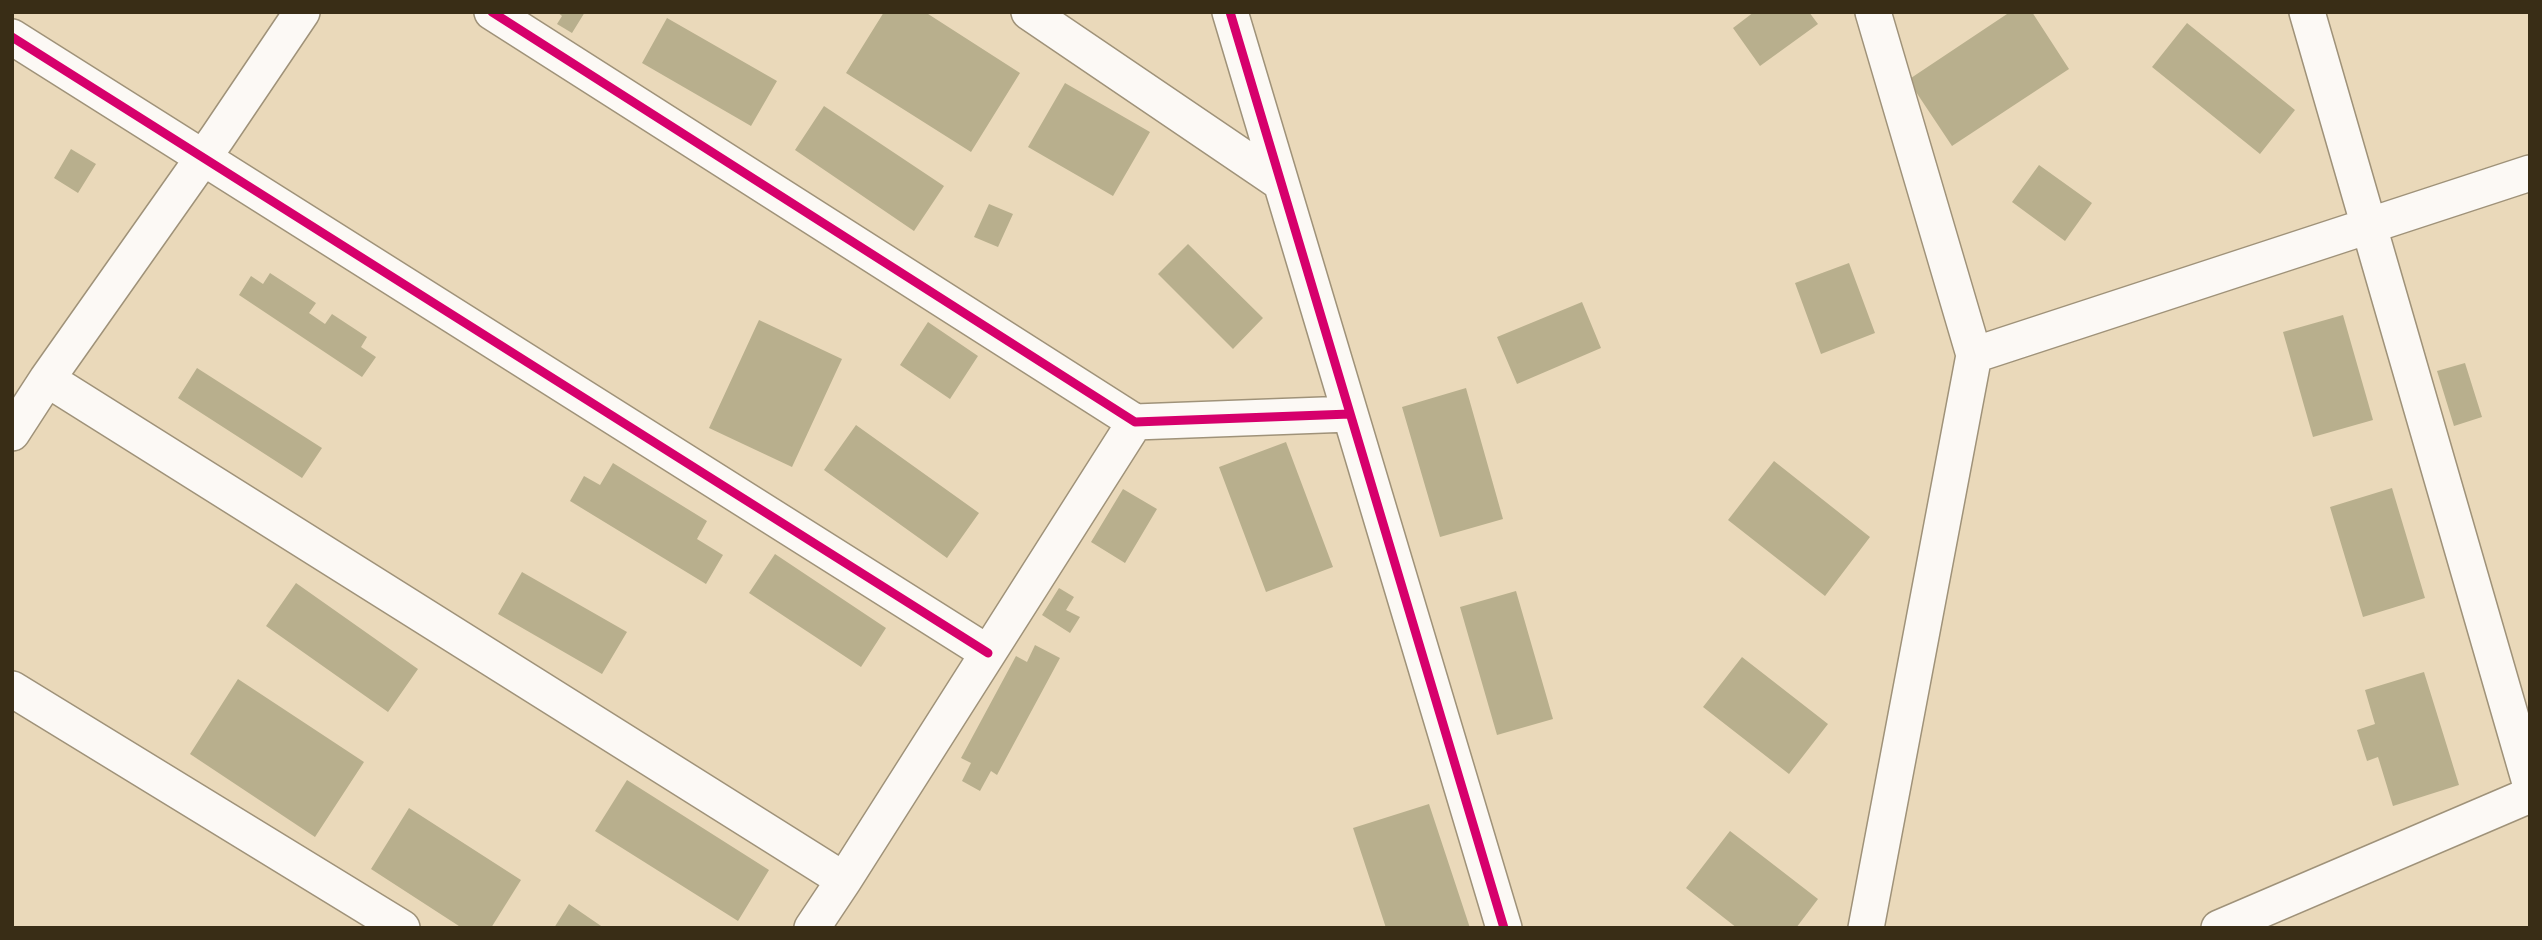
<!DOCTYPE html>
<style>
body{margin:0}
#map{position:relative;width:2542px;height:940px;overflow:hidden;background:#ead9ba;font-family:"PT Sans",sans-serif}
canvas{display:block}
.frame{position:absolute;inset:0;border:14px solid #392d16;pointer-events:none}
</style>
<div id="map">
<canvas width="2542" height="940"></canvas>
<div class="frame"></div>
</div>
<script>
const c = document.querySelector('canvas').getContext('2d');
c.lineJoin = 'round';
function fillPath(path, color) {
  c.fillStyle = color;
  c.fill(path, 'evenodd');
}
function toPath(rows) {
  const path = new Path2D();
  for (const r of rows) {
    path.moveTo(r[0], r[1]);
    for (let i = 2; i < r.length; i += 2) path.lineTo(r[i], r[i + 1]);
  }
  return path;
}
function trace(path, color, width, dash) {
  c.strokeStyle = color;
  c.lineWidth = width;
  c.lineCap = dash ? 'butt' : 'round';
  c.setLineDash(dash || []);
  c.stroke(path);
}
const building = toPath([
 [557,12,585,12,572,33,557,24,562,16],
 [884,12,925,12,1020,73,971,152,846,73],
 [1754,12,1809,12,1818,24,1760,66,1733,28],
 [2010,12,2032,12,2069,69,1952,146,1908,80],
 [667,18,777,81,751,126,642,63],
 [2187,23,2295,110,2260,154,2152,67],
 [1065,83,1150,132,1113,196,1028,147],
 [824,106,944,186,914,231,795,150],
 [71,149,96,164,78,193,54,178],
 [2039,165,2092,203,2065,241,2012,202],
 [989,204,1013,214,998,247,974,237],
 [1188,244,1263,318,1233,349,1158,274],
 [1849,263,1875,333,1821,354,1795,283],
 [270,273,316,303,309,313,325,324,332,314,367,337,361,347,376,357,362,377,239,295,251,276,263,284],
 [1582,302,1601,348,1517,384,1497,337],
 [2343,315,2373,420,2313,437,2283,332],
 [759,320,842,359,792,467,709,428],
 [928,322,978,356,950,399,900,365],
 [2465,363,2482,417,2454,426,2437,371],
 [197,368,322,448,302,478,178,398],
 [1466,388,1503,519,1440,537,1402,407],
 [856,425,979,513,947,558,824,470],
 [1286,442,1333,567,1266,592,1219,467],
 [1774,461,1870,537,1825,596,1728,520],
 [613,463,707,521,697,539,723,555,706,584,570,501,584,476,600,485],
 [2392,488,2425,598,2363,617,2330,507],
 [1123,489,1157,509,1125,563,1091,542],
 [775,554,886,628,861,667,749,593],
 [522,572,627,632,602,674,498,614],
 [296,583,418,669,388,712,266,626],
 [1059,588,1074,597,1066,610,1080,617,1070,633,1042,615],
 [1516,591,1553,719,1497,735,1460,607],
 [1035,645,1060,658,997,775,991,771,980,791,962,781,971,763,961,758,1016,656,1027,662],
 [1742,657,1828,724,1789,774,1703,707],
 [2424,672,2459,785,2393,806,2378,757,2367,761,2357,730,2375,724,2365,690],
 [238,679,364,762,315,837,190,754],
 [627,780,769,870,738,921,595,831],
 [1429,804,1470,928,1386,928,1353,828],
 [409,808,521,880,491,928,462,928,371,869],
 [1730,831,1818,899,1796,928,1737,928,1686,888],
 [569,904,604,928,554,928]
]);
const minor = toPath([
 [492,12,1135,422,1350,414],
 [1029,12,1281,183],
 [1230,12,1504,928],
 [2307,12,2530,783],
 [12,37,988,653],
 [1974,355,2530,173],
 [47,379,844,880],
 [12,433,47,379,217,138,302,12],
 [12,689,402,928],
 [812,928,844,880,1135,422],
 [1866,928,1974,355,1873,12],
 [2219,928,2530,795]
]);
const cycleway = toPath([
 [492,12,1135,422,1350,414],
 [1230,12,1504,928],
 [12,37,988,653]
]);
fillPath(building, '#b8af8d');
trace(minor, '#9f9279', 38);
trace(minor, '#fcf9f5', 35);
trace(cycleway, '#d6006c', 9);
</script>
